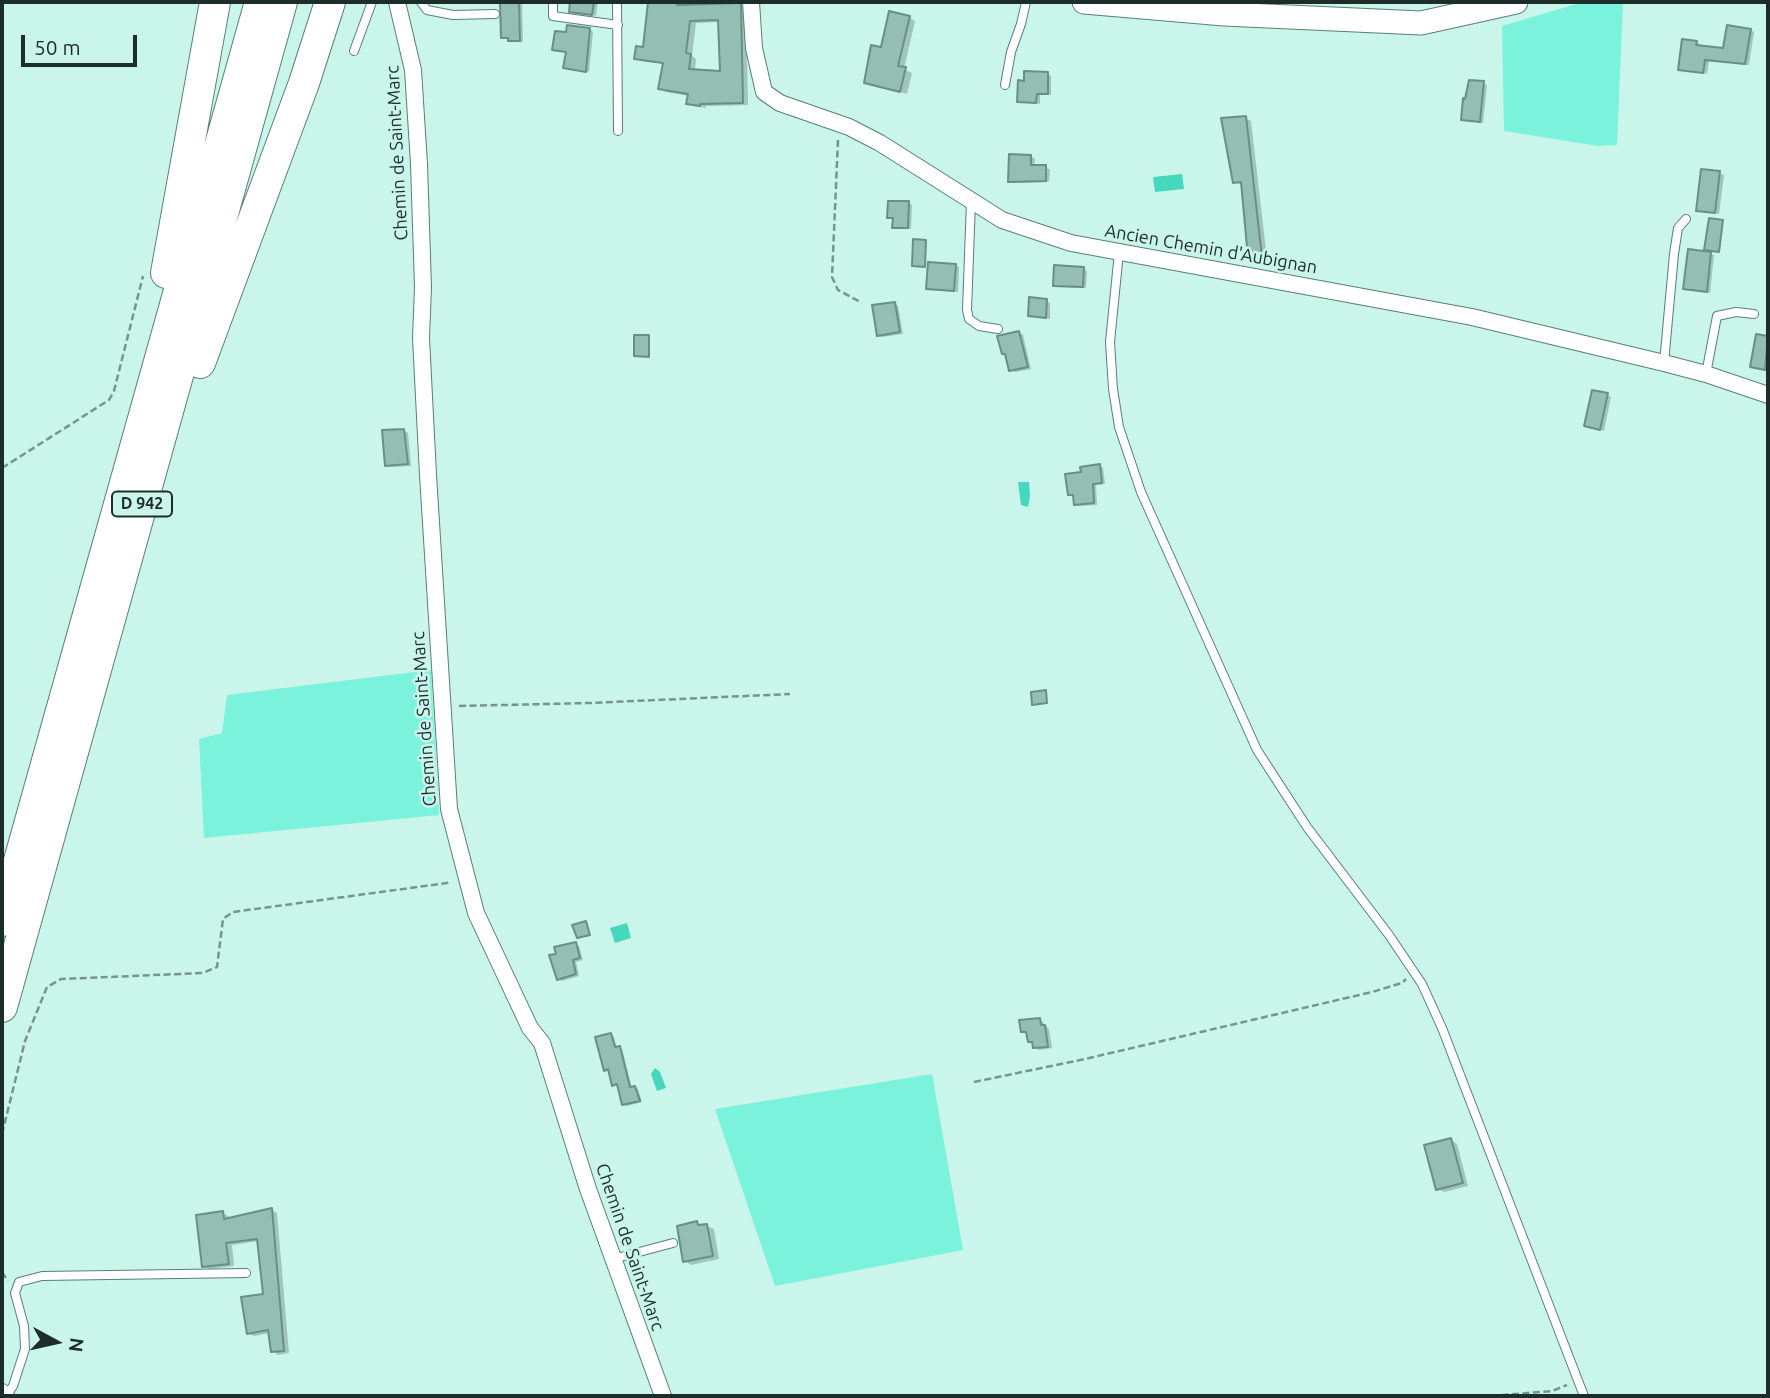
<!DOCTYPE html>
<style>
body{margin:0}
#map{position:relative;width:1770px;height:1398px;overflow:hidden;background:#caf5ea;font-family:Ubuntu,sans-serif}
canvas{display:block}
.frame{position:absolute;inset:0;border:4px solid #1d2e2a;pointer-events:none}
.north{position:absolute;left:21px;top:1307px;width:70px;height:70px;-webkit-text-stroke:5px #caf5ea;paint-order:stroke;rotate:98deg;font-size:19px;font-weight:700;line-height:28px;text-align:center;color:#1d2e2a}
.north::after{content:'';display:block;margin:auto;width:24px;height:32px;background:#1d2e2a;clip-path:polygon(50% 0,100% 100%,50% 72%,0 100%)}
.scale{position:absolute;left:21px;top:35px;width:116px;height:32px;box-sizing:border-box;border:4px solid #1d2e2a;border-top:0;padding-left:9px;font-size:21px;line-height:24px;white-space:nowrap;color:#1d2e2a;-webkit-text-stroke:5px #caf5ea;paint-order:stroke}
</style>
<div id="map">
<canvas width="1770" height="1398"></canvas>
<div class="frame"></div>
<div class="north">N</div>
<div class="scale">50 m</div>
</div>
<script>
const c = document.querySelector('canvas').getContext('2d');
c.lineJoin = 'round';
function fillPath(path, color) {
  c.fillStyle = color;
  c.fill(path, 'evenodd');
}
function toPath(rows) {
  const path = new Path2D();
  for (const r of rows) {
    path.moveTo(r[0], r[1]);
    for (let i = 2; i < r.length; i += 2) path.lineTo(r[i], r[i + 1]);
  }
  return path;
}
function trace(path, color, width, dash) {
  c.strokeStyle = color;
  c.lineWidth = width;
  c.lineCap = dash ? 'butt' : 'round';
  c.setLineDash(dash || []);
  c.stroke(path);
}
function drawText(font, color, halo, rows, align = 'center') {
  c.font = font + ' Ubuntu,sans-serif';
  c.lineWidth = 5;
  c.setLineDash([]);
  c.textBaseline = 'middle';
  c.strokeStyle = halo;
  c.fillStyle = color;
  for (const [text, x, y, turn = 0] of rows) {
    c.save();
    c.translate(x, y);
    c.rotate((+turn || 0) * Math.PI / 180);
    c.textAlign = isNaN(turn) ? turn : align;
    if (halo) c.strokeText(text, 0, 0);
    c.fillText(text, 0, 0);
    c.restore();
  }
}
const green = toPath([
 [1583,2,1623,2,1617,145,1598,146,1504,131,1502,26],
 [431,670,439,815,204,838,199,739,222,733,227,695],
 [932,1074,963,1250,775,1286,715,1109]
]);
const water = toPath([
 [1182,174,1184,189,1155,192,1153,177],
 [1018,482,1029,482,1030,496,1028,507,1021,505],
 [627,923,631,938,615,943,610,928],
 [655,1068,660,1072,666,1088,657,1091,651,1074]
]);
const shadow = toPath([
 [502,2,522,2,523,42,513,42,503,37],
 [572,2,598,2,596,16,571,11],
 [650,2,683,2,683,7,740,5,746,9,748,105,706,106,706,108,694,106,688,103,689,96,666,92,660,88,664,64,642,61,636,58,645,49],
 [720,22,721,73,695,71,696,59,692,56,696,23],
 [909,17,915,21,904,69,912,73,907,94,866,82,883,49],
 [590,29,593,32,589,72,565,67,568,53,553,49,568,34],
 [1750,30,1754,32,1749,65,1709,61,1707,74,1680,69,1696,42,1700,44,1700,47,1724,50],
 [1048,74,1051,76,1051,95,1040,95,1040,104,1019,101,1026,82],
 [1483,83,1487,85,1483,123,1467,121,1463,119],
 [1245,118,1251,121,1267,259,1256,260,1250,257,1243,185,1234,182],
 [1031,156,1035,159,1034,167,1050,169,1049,182,1014,183,1010,181],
 [1702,170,1724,175,1719,214,1697,210],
 [908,203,912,205,911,229,898,229,894,227,894,219,889,217],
 [1722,222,1720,251,1708,250],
 [1690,251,1714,255,1710,293,1685,288],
 [956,265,959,267,958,292,928,288],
 [1083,269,1087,271,1086,288,1058,287,1054,285],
 [1046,301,1050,303,1050,319,1029,315],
 [894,304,898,306,903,334,882,337,878,335],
 [1019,333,1023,335,1031,369,1015,372,1011,370,1007,356,1003,353],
 [1757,336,1768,338,1768,371,1752,366],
 [1607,395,1611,397,1604,431,1586,425],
 [404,431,408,433,411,466,390,467,386,465],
 [1100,466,1103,468,1105,484,1096,485,1097,505,1079,506,1076,504,1075,496,1069,494,1083,474],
 [576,943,579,946,583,960,576,962,579,976,562,981,558,979],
 [1040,1019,1049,1029,1052,1048,1039,1050,1034,1047,1027,1033,1022,1031],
 [611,1035,614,1037,617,1048,622,1049,632,1088,638,1089,642,1102,627,1106,624,1104,619,1085,614,1084,610,1071,605,1070],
 [1451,1140,1457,1144,1468,1186,1444,1192,1437,1188],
 [271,1210,277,1213,289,1353,278,1355,273,1351,270,1333,254,1336,248,1333,265,1295,259,1241,232,1245,234,1266,209,1269,203,1266,223,1213,229,1217,229,1220],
 [697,1223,714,1229,719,1259,691,1265,685,1261]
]);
const building = toPath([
 [500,2,519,2,520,41,508,41,508,38,501,38,500,2],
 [570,2,594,2,592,15,569,12,570,2],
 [648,2,678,2,677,5,741,3,743,103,700,104,700,106,686,104,688,94,658,89,663,63,634,59,636,46,643,47,648,2],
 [718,20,720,71,689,69,691,54,686,53,690,21,718,20],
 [889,11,910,16,898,66,906,67,900,92,864,83,871,45,881,47,889,11],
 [567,25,590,28,586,72,563,68,566,52,552,50,555,31,566,32,567,25],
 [1727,25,1751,29,1745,64,1705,60,1703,73,1678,70,1682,39,1697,41,1696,45,1723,48,1727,25],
 [1024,71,1048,72,1048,94,1037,94,1036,103,1017,102,1018,80,1024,81,1024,71],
 [1469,80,1484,81,1480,122,1461,120,1463,98,1465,99,1469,80],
 [1246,116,1262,257,1248,258,1241,182,1233,183,1221,118,1246,116],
 [1009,154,1031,155,1031,165,1046,165,1046,181,1008,182,1009,154],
 [1701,169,1720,171,1715,213,1696,211,1701,169],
 [888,201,909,201,908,228,892,228,893,218,887,218,888,201],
 [1709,218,1723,220,1719,252,1704,250,1709,218],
 [913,239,926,240,925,267,912,266,913,239],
 [1688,249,1711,252,1707,292,1683,289,1688,249],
 [928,262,956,264,954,291,926,289,928,262],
 [1054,265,1084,267,1083,287,1053,286,1054,265],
 [1029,297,1047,299,1046,318,1028,316,1029,297],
 [895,302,900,332,877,336,872,305,895,302],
 [1019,331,1028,367,1009,371,1005,354,1002,354,997,336,1019,331],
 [1756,334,1768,336,1765,370,1750,367,1756,334],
 [634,335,649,335,649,357,634,356,634,335],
 [1592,390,1608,393,1600,430,1584,426,1592,390],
 [404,429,408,464,385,466,382,430,404,429],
 [1100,464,1102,483,1093,484,1094,503,1074,505,1073,495,1068,495,1065,474,1081,472,1080,467,1100,464],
 [1046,690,1047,703,1032,705,1031,692,1046,690],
 [586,921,590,935,577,938,572,925,586,921],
 [576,942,580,958,573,960,576,974,557,980,549,955,556,954,554,947,576,942],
 [1040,1018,1041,1025,1045,1025,1048,1047,1033,1048,1032,1042,1028,1042,1026,1032,1021,1032,1019,1020,1040,1018],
 [611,1033,615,1047,620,1046,630,1087,635,1086,640,1101,622,1105,617,1084,612,1086,608,1069,604,1071,595,1037,611,1033],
 [1451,1138,1463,1183,1436,1190,1424,1145,1451,1138],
 [272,1208,284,1351,271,1352,268,1330,247,1334,241,1297,263,1294,257,1239,226,1243,229,1264,202,1267,196,1215,223,1211,224,1219,272,1208],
 [697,1221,698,1225,707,1224,713,1256,683,1262,677,1226,697,1221]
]);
const path = toPath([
 [838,140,832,277,838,290,862,303],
 [2,468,109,400,114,391,143,276],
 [459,706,590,703,790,694],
 [974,1082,1085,1059,1372,992,1402,983,1406,979],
 [2,1134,25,1041,47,987,61,979,203,973,217,967,223,919,233,912,447,883,451,881],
 [2,1272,8,1281],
 [1491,1396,1552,1391,1567,1385]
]);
const lane = toPath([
 [421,2,427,10,453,15,495,14],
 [553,2,553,16,618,25],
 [617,2,618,131],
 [354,51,372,2],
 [1005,85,1011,52,1021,24,1026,2],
 [971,201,967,310,969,319,979,326,998,329],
 [1119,252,1110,342,1113,389,1119,427,1141,492,1257,750,1307,827,1389,935,1422,984,1442,1028,1584,1396],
 [1664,363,1674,254,1678,228,1686,219],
 [1706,374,1717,316,1736,312,1754,314],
 [613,1259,673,1243],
 [6,1396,13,1386,25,1349,24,1326,15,1293,19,1282,42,1276,246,1273]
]);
const street = toPath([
 [397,2,413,70,419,164,423,287,421,338,428,475,449,809,476,913,530,1028,542,1043,588,1189,663,1396],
 [751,2,754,48,764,92,780,103,849,127,880,143,1002,220,1071,243,1472,317,1664,363,1706,374,1768,395],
 [2,1392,6,1396]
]);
const secondary = toPath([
 [1084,2,1224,14,1421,23,1516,2]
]);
const highway = toPath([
 [166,273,215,2],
 [200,363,304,83,330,2],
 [2,921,260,2],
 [2,1007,282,2]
]);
const shields = [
 [142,504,60]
];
const shieldNames = [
 ["D 942",142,504]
];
const streetNames = [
 ["Chemin de Saint-Marc",397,153,-93],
 ["Ancien Chemin d'Aubignan",1211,249,10],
 ["Chemin de Saint-Marc",424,719,-94],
 ["Chemin de Saint-Marc",630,1247,71]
];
fillPath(green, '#7bf2db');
fillPath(water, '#46d8bf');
fillPath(shadow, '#0003');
fillPath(building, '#94beb4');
trace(building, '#678f86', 2);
trace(lane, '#587f77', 10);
trace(street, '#587f77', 18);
trace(secondary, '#587f77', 25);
trace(highway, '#587f77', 32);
trace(path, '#76958d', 2.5, [7, 3.5]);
trace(lane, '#fff', 8);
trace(street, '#fff', 16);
trace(secondary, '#fff', 23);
trace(highway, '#fff', 30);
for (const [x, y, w] of shields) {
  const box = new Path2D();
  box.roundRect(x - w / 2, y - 12.5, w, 25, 5);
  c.fillStyle = '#caf5ea';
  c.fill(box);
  trace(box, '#1d2e2a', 2);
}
drawText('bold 16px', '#1d2e2a', null, shieldNames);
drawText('18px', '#1d2e2a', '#caf5ea', streetNames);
</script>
